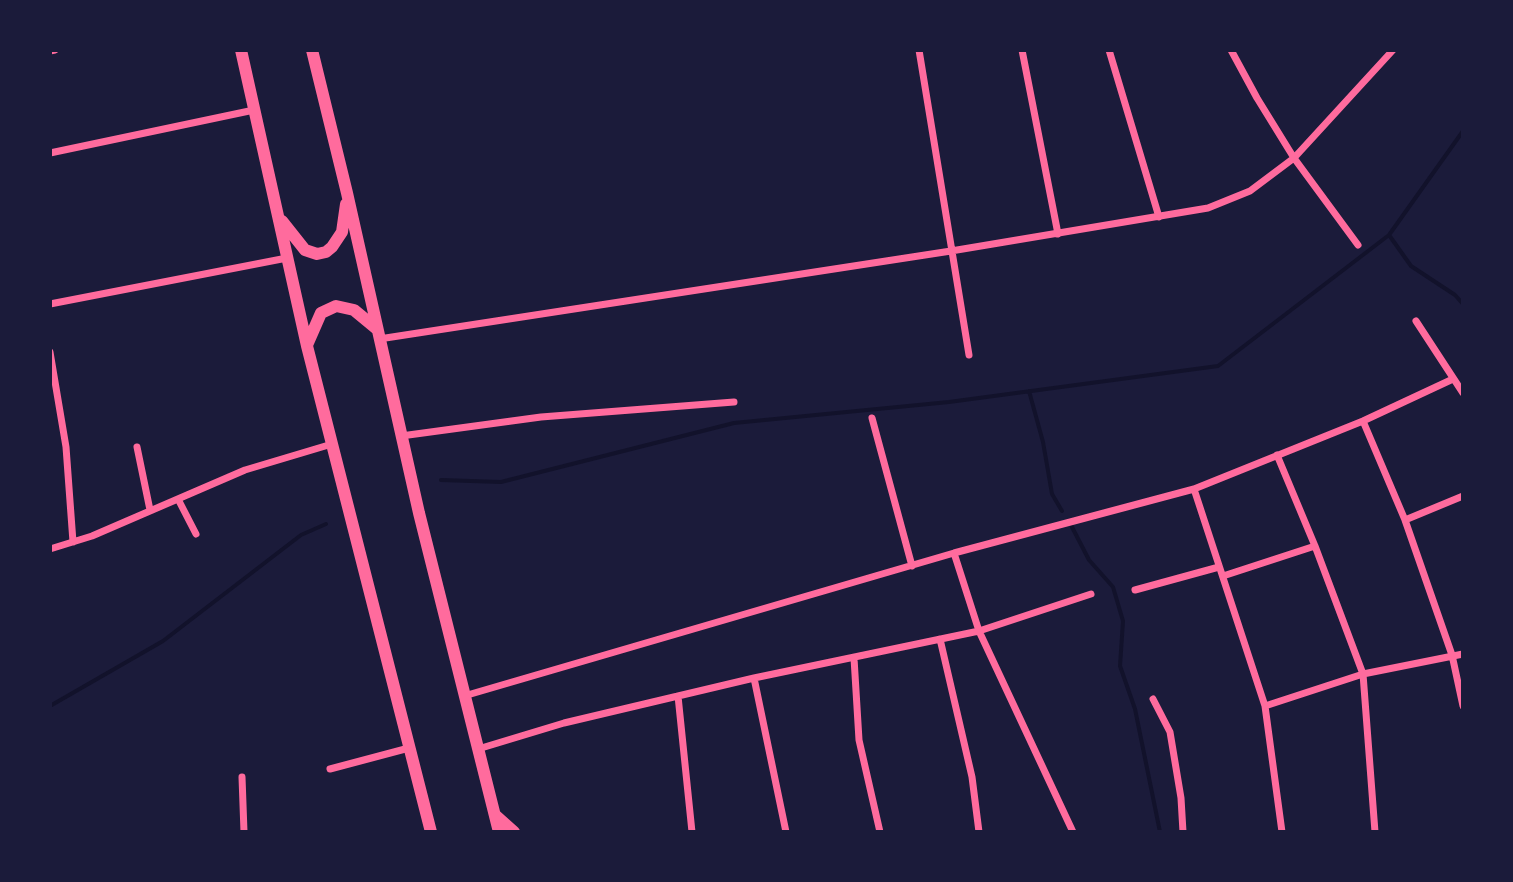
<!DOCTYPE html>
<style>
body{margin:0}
#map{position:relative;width:1513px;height:882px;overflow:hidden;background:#1b1b3a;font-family:"Zilla Slab",serif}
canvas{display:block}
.frame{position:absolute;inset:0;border:52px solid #1b1b3a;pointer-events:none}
</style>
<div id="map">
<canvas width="1513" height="882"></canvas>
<div class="frame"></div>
</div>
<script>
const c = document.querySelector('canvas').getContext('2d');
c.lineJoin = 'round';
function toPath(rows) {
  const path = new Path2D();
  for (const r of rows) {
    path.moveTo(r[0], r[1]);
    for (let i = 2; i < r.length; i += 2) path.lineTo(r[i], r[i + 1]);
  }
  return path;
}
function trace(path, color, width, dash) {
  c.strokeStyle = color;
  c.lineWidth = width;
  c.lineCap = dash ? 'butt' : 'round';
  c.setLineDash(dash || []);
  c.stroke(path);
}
const stream = toPath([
 [1389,235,1411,266,1455,295,1463,304],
 [1029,391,1043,442,1052,494,1062,511],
 [441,480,501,482,734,423,949,402,1218,366,1389,235,1463,131],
 [1072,527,1089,560,1113,587,1123,621,1120,666,1135,709,1160,832],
 [50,706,163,641,301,535,326,524]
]);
const minor = toPath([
 [919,50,969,355],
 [1022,50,1058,234],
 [1109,50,1159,217],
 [1231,50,1257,98,1294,158,1358,245],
 [50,51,55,50],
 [50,153,254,110],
 [50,304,287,258],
 [1416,321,1463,393],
 [379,339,951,251,1208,208,1250,191,1294,158,1393,50],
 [50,352,66,447,73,542],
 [872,418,912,566],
 [1363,421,1405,520,1452,655,1463,706],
 [401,436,541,417,734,402],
 [137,447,150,510],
 [1277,455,1315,546,1363,674,1375,832],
 [1194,489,1265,706,1282,832],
 [178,499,196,534],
 [1405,520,1463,496],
 [50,549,92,536,245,470,332,444],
 [954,553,979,631,1073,832],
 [1223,576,1315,546],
 [1135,590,1219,567],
 [940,639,972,777,979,832],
 [854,658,859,740,880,832],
 [754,678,786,832],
 [464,696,954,553,1194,489,1363,421,1453,379],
 [678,696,692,832],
 [1153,699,1170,732,1181,798,1183,832],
 [1265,706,1363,674,1463,654],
 [478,749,564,723,754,678,979,631,1091,594],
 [330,769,409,748],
 [242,777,244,832]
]);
const trunk = toPath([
 [241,50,307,346,431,832],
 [312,50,347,193,419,513,499,832],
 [282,221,305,250,317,254,326,252,332,247,342,232,346,204],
 [307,345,321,313,336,306,354,310,377,329],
 [495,815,514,832]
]);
trace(stream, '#12122b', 4);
trace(minor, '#ff6b9d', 7);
trace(trunk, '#ff6b9d', 12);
</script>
